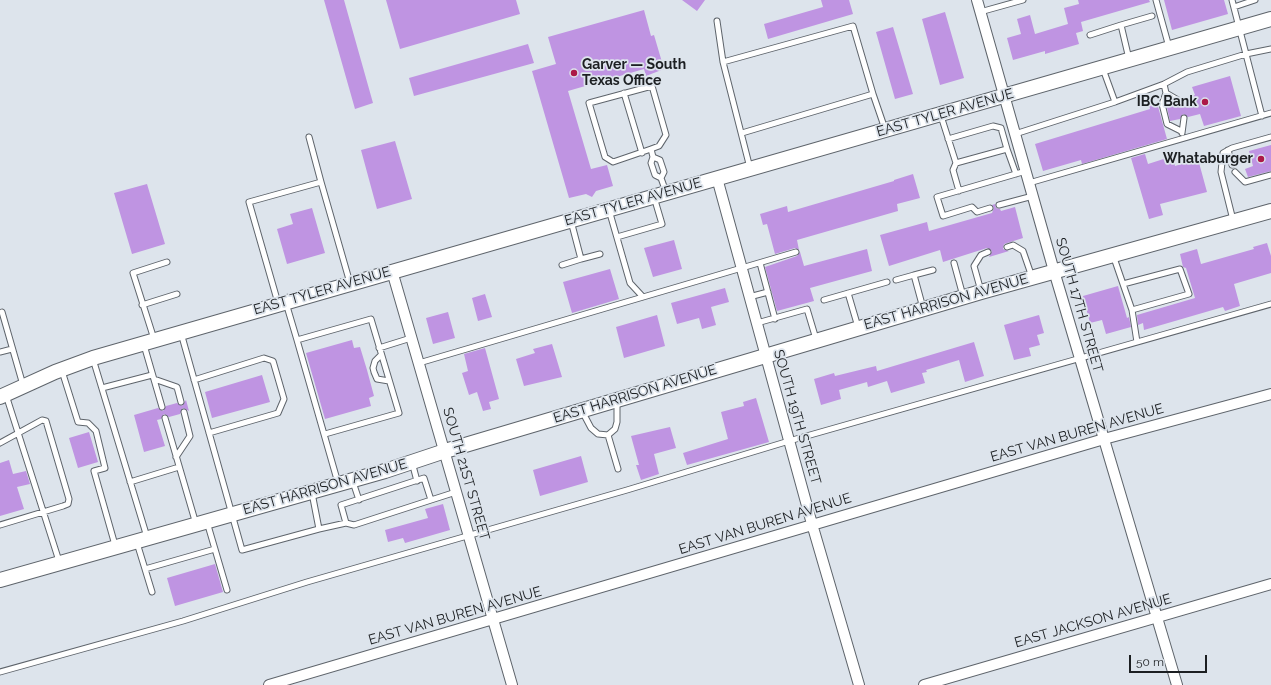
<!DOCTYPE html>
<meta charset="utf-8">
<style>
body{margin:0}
#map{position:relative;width:1271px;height:685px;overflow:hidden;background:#dde4ec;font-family:Raleway,sans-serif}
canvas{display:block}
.scale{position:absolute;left:1129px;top:655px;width:78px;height:18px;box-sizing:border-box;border:2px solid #1c1f22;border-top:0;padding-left:5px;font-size:12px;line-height:14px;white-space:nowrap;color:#1c1f22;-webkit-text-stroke:3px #dde4ec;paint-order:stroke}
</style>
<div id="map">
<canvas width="1271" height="685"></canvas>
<div class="scale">50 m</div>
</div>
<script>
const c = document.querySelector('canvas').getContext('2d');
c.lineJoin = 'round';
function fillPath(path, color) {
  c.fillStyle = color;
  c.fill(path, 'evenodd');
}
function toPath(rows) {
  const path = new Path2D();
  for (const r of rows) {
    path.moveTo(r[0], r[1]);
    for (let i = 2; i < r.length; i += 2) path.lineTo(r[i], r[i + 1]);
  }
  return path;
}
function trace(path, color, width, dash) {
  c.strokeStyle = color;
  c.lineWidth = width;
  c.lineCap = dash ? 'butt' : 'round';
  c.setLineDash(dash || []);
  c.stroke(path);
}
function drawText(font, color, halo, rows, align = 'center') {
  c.font = font + ' Raleway,sans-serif';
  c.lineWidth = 3.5;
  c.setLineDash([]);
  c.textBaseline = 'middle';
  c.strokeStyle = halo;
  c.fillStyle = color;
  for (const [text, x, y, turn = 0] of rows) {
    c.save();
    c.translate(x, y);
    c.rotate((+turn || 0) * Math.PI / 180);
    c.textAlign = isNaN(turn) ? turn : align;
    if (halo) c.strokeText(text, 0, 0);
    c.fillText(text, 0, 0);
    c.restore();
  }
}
const building = toPath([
 [324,0,344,0,373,103,355,109],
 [386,0,516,0,520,14,400,49],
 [682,0,705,0,697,11],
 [821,0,849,0,853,14,768,39,764,24,823,7],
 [1078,0,1149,0,1150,2,1081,22,1083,31,1076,33,1079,44,1045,54,1045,51,1013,60,1007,38,1021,34,1017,19,1030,15,1035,34,1068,24,1064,8,1079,4],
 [1164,0,1224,0,1228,14,1172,30],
 [644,10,651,36,654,35,664,69,646,76,644,69,568,91,591,169,607,165,613,186,596,191,592,197,586,194,569,198,532,71,556,64,548,37],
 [945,12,964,78,940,85,922,19],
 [893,27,913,94,895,99,876,32],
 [528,44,534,63,414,96,409,78],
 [1230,76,1241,116,1204,126,1200,114,1188,117,1183,114,1180,119,1170,121,1166,103,1173,102,1180,104,1182,99,1195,95,1192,87],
 [1157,103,1167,139,1082,164,1081,160,1043,171,1035,144,1150,109,1149,105],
 [395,141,412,199,377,209,361,150],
 [1271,145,1271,171,1248,177,1245,169,1253,166,1249,151],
 [1145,154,1148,164,1173,156,1175,166,1198,159,1207,192,1160,204,1163,215,1149,219,1131,158],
 [913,174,920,198,897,204,898,211,797,240,799,250,795,248,775,254,767,224,763,225,760,214,787,206,788,212,894,181,894,180],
 [147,184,165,244,132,254,114,193],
 [995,204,996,208,1000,209,1001,211,1015,207,1023,238,1004,244,1003,249,1009,251,989,257,992,251,987,248,943,262,940,250,889,266,880,235,927,222,929,231,992,213,994,208,992,205],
 [312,208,325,253,287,264,277,229,293,224,290,214],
 [674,240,682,269,653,277,644,248],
 [1267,243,1271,256,1271,273,1234,284,1240,306,1225,311,1223,307,1144,330,1143,323,1138,325,1137,315,1195,298,1186,268,1183,267,1180,254,1197,249,1201,264,1254,249,1253,247],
 [867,249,872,271,810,288,814,301,777,311,765,267,797,256,800,252,804,266],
 [610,269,619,299,572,313,563,282],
 [1118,286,1127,318,1129,317,1131,327,1106,334,1102,320,1090,323,1083,296],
 [725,288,729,302,711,307,716,325,702,329,699,318,677,324,671,303],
 [485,294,492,317,478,321,472,298],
 [448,312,455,338,433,344,426,318],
 [657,315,665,346,624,358,616,327],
 [1039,315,1044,333,1037,335,1040,345,1029,348,1031,356,1014,360,1004,325],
 [352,340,354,348,360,347,367,370,374,396,369,398,371,406,325,419,306,353],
 [974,342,984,376,965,382,959,360,926,370,927,372,922,373,925,383,891,393,887,381,868,387,867,382,839,390,841,399,821,405,814,379,834,373,835,376,876,366,877,371],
 [552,344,562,377,524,386,516,359,535,353,533,349],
 [485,348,499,399,489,402,491,409,483,411,477,392,469,395,462,373,468,371,464,354],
 [262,375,270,402,212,418,205,392],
 [756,398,769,442,687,465,683,453,728,439,721,412,744,406,743,402],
 [186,400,189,411,183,408,180,414,169,417,164,414,161,419,157,420,165,446,144,452,134,415,158,408,163,411,166,406,177,403,182,406],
 [670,427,676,448,654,454,659,474,641,480,636,465,639,465,631,436],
 [89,432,98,462,78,468,69,438],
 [581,456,588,482,540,496,533,470],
 [9,460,13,474,26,471,30,484,17,487,24,509,0,516,0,463],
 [443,504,450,530,405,543,403,538,388,542,385,530,428,518,425,509],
 [215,564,223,592,175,606,167,578]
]);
const lane = toPath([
 [1156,0,1169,47],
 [1232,0,1262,116],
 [1234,7,1255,0],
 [980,12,1023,0],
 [717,21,723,62,750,168],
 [1090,35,1121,25],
 [1129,59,1121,25,1152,16],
 [723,62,853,26,873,94],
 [1164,84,1166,93,1178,100],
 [624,93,642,153],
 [1166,93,1162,104,1167,124,1181,131],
 [1115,102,1164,84,1187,72,1246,54,1271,49],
 [941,116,956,163,953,170,959,191],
 [742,133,873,94,885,129],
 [1182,133,1184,118],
 [1015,134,1115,102,1103,69],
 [309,137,321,182],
 [948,139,993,126,1001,128,1007,149,956,163],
 [651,149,613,162,605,157,589,103,652,86,666,135,659,146,651,149,653,157,651,163,655,175,661,178],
 [1007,149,1016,174],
 [1228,150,1232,165],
 [653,157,660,160,664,172,661,178,666,192],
 [1235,172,1245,182,1271,175],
 [1029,183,1271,113],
 [999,205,1033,196],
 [990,208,977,212,972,207,943,216,937,197,1026,171],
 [609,210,630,283,643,297],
 [1233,220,1221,172,1223,153,1232,148,1271,137],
 [571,221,581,259,600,254],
 [617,237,662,224,654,197],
 [1007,247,1013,245,1023,251,1032,277],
 [1113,255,1123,284,1132,310,1189,294,1180,269,1123,284],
 [760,263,775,319],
 [954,263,963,296],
 [562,265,581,259],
 [896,280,914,275],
 [981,291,974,266,981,255,988,252],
 [848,293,858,327],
 [749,297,768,292],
 [824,300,887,282],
 [278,303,249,202,321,182,350,283],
 [286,303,297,340],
 [142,305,177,294],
 [923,308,914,275,933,270],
 [1132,310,1137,342],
 [2,312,23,385],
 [757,323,807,309,816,339],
 [181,333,242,550,319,529,312,493],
 [154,339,133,273,167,262],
 [144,345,162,407],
 [379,348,411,338],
 [0,352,12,349],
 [381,355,375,361,373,368,374,372,377,379,389,381],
 [93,359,147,537],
 [419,363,796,252],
 [62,371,78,422,88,423,96,431,105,468,94,471,115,545],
 [154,379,177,387,181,402],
 [194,380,264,358,273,361,284,399,278,413,209,433],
 [102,388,152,375],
 [6,395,59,561],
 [582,411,591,428,598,434,608,435,615,429,617,422,617,402],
 [165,418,196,524],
 [325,434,399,413,371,319,297,340,338,483],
 [608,435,618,469],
 [0,443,42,420,46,421,69,499,68,504,63,506,0,525],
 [176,457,190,436,184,412],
 [412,462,417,481],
 [130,482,179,467],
 [353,482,359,500],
 [207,522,227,590],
 [346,523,341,505,424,478,431,500,456,492],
 [319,529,346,523,354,525,431,500],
 [137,543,145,569,215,549],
 [145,569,152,592],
 [0,672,183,621,307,582,627,490,789,441,1271,304]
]);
const street = toPath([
 [977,0,1054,271,1177,685],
 [717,178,812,524,859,685],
 [392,271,512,685],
 [269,685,1104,439,1271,394],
 [924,685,1271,584]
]);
const secondary = toPath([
 [0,397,55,372,93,358,1271,19],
 [0,580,385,471,445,451,981,292,1271,211]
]);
const markers = [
 [574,73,4,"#ac1948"],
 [1205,102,4,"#ac1948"],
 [1261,159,4,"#ac1948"]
];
const poiNames = [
 ["Garver — South",582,65,"left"],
 ["Texas Office",582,81,"left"],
 ["IBC Bank",1197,102],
 ["Whataburger",1253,159]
];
const streetNames = [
 ["EAST TYLER AVENUE",945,113,-16],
 ["EAST TYLER AVENUE",633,202,-16],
 ["EAST TYLER AVENUE",322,291,-16],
 ["EAST HARRISON AVENUE",946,302,-16],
 ["SOUTH 17TH STREET",1079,305,74],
 ["EAST HARRISON AVENUE",635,394,-17],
 ["SOUTH 19TH STREET",797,417,74],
 ["EAST VAN BUREN AVENUE",1077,433,-16],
 ["SOUTH 21ST STREET",466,474,74],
 ["EAST HARRISON AVENUE",325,487,-16],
 ["EAST VAN BUREN AVENUE",765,524,-17],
 ["EAST VAN BUREN AVENUE",455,616,-16],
 ["EAST JACKSON AVENUE",1093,621,-16]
];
fillPath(building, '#bf94e2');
trace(lane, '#5e646b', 7);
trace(street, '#5e646b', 12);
trace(secondary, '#5e646b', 16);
trace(lane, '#fff', 5);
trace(street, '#fff', 10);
trace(secondary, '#fff', 14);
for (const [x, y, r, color] of markers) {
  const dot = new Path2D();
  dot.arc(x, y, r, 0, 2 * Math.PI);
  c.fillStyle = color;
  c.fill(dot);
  trace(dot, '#dde4ec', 1.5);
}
drawText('bold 14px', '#1c1f22', '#dde4ec', poiNames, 'right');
drawText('14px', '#1c1f22', '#dde4ec', streetNames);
</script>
